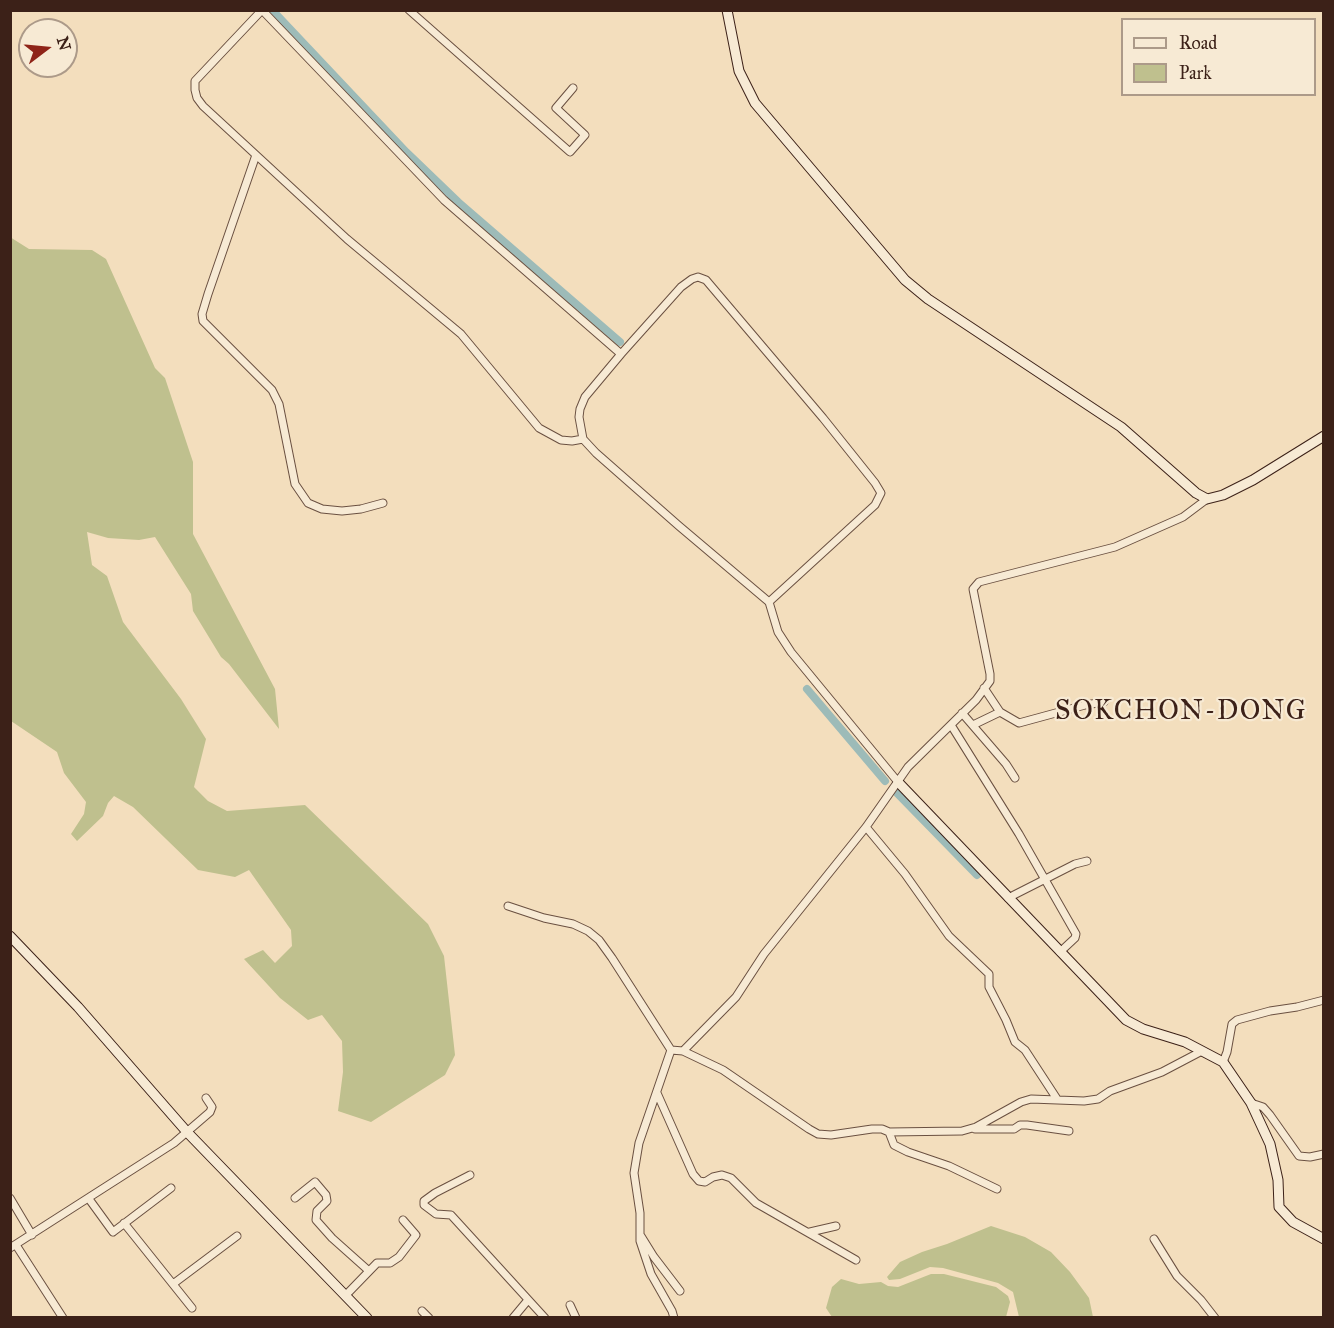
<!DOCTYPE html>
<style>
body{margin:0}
#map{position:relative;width:1334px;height:1328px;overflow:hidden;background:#f3debd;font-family:"IM FELL Great Primer",serif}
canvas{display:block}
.frame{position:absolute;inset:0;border:12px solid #3c2118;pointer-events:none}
.legend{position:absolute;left:1121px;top:18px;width:195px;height:78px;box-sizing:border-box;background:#f7ead4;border:2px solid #ac9a89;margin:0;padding:8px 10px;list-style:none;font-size:18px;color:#3c2118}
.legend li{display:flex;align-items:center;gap:12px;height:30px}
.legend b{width:30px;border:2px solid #ac9a89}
.north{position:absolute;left:18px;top:18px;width:60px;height:60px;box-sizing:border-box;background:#f7ead4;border:2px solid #ac9a89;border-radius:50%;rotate:74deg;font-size:16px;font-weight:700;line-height:24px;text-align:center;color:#3c2118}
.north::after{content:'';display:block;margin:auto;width:21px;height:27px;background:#8f2418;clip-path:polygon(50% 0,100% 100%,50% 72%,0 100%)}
</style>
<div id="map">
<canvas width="1334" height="1328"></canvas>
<div class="frame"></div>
<ul class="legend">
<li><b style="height:8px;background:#f7ead4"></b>Road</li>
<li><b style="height:16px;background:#bfc08e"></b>Park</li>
</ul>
<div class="north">N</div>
</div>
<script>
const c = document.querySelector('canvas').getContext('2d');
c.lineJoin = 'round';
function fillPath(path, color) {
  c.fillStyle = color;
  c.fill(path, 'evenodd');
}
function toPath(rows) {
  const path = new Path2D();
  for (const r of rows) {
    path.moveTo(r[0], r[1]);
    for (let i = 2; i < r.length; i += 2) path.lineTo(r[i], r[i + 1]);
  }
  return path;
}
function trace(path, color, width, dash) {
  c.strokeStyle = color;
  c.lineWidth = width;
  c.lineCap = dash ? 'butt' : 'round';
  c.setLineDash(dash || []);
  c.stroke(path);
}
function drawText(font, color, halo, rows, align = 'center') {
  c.font = font + ' "IM FELL Great Primer",serif';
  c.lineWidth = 4.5;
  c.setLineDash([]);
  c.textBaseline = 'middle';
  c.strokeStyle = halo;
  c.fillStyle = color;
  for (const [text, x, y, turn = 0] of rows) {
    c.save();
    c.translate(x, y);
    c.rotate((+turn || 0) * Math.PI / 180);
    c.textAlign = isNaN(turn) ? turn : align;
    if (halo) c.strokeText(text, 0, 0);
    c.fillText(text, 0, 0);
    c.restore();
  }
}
const green = toPath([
 [10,237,29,249,92,250,106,259,155,368,165,378,193,462,193,534,275,689,279,729,229,664,221,657,193,611,191,594,155,537,139,540,108,538,87,532,92,565,107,576,123,622,181,699,206,739,194,787,208,801,227,811,305,805,428,924,444,956,455,1055,445,1075,371,1122,338,1111,343,1072,342,1041,322,1015,308,1020,280,998,244,959,263,950,275,963,292,946,291,930,249,870,235,877,198,870,133,807,114,796,108,803,103,816,77,841,71,834,84,814,86,802,64,773,57,752,11,721],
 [991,1226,1025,1237,1051,1252,1070,1272,1089,1298,1093,1317,1019,1317,1013,1292,998,1283,943,1268,930,1267,900,1279,889,1280,887,1277,900,1262,922,1252,947,1244],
 [931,1274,944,1274,996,1287,1008,1296,1010,1302,1006,1317,832,1317,826,1308,832,1287,841,1279,859,1284,881,1282,888,1286,898,1287]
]);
const canal = toPath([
 [272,10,406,152,458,202,620,342],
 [807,689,885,781],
 [896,792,977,875]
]);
const street = toPath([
 [262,10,444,200,621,354,585,397,580,409,579,417,583,439,596,453,679,526,769,602,778,632,791,652,898,782],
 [262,10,195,81,195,90,197,98,203,106,347,239,461,334,539,428,561,440,572,441,583,439],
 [409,10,570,152,585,135,556,108,573,88],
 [256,155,208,294,202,314,203,321,272,390,279,404,295,484,308,503,322,509,342,511,361,509,383,503],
 [621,354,681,287,692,279,698,277,706,280,823,418,875,483,881,493,875,505,769,602],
 [984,688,1000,712],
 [962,713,1006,764,1015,778],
 [951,725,1019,834,1076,934,1075,938,1060,952],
 [973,725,1000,712,1019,723,1085,705,1104,702],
 [866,827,905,874,949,936,989,974,989,987,1006,1020,1015,1042,1025,1050,1057,1099],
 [1008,898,1075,864,1087,861],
 [508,906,544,918,573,924,588,931,599,940,612,958,671,1050,683,1051,736,997,764,954,866,827,908,767,976,700,990,681,990,674,973,589,979,582,1115,547,1183,517,1207,499],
 [671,1050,639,1143,634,1173,640,1213,640,1241,651,1274,672,1311,674,1318],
 [683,1051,723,1070,809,1129,818,1134,831,1135,872,1129,882,1129,889,1132,962,1131,976,1127,1021,1102,1031,1099,1084,1101,1098,1099,1110,1091,1162,1072,1202,1051],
 [1223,1062,1227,1052,1232,1024,1237,1020,1270,1011,1297,1007,1324,1000],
 [657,1093,693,1174,699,1181,705,1182,713,1177,722,1175,731,1178,756,1203,856,1260],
 [1251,1103,1263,1107,1270,1115,1299,1156,1310,1157,1324,1154],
 [975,1129,1014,1129,1020,1125,1027,1125,1069,1131],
 [889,1132,894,1145,908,1152,949,1166,997,1189],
 [470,1175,435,1193,424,1201,424,1205,436,1214,451,1215,545,1318],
 [10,1198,32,1235],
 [295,1198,315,1182,326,1195,327,1201,317,1211,316,1220,332,1238,369,1271],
 [89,1199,113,1232,171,1188],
 [124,1223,192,1308],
 [810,1232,836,1226],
 [641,1236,654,1257,680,1291],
 [1154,1239,1177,1276,1201,1300,1215,1318],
 [16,1245,63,1318],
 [10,1248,174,1143,210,1112,212,1107,206,1098],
 [173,1284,237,1236],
 [345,1296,377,1263,390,1263,399,1257,416,1235,403,1220],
 [570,1305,576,1318],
 [422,1311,429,1318],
 [513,1318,528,1300]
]);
const secondary = toPath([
 [727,10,739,71,755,103,905,280,928,299,1121,427,1196,493,1207,499,1223,495,1253,480,1324,436],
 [898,782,1126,1020,1143,1029,1185,1042,1223,1062,1251,1103,1270,1144,1278,1180,1279,1207,1293,1222,1324,1239],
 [10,936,78,1007,187,1132,367,1318]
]);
const quarterNames = [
 ["SOKCHON-DONG",1181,712]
];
fillPath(green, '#bfc08e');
trace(canal, '#9dbbb8', 8);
trace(street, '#6a5041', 9);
trace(secondary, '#3c2118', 11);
trace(street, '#f7ead4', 7);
trace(secondary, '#f7ead4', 9);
c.letterSpacing = '1.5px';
drawText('27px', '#3c2118', '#f7ead4', quarterNames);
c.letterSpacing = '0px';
</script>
